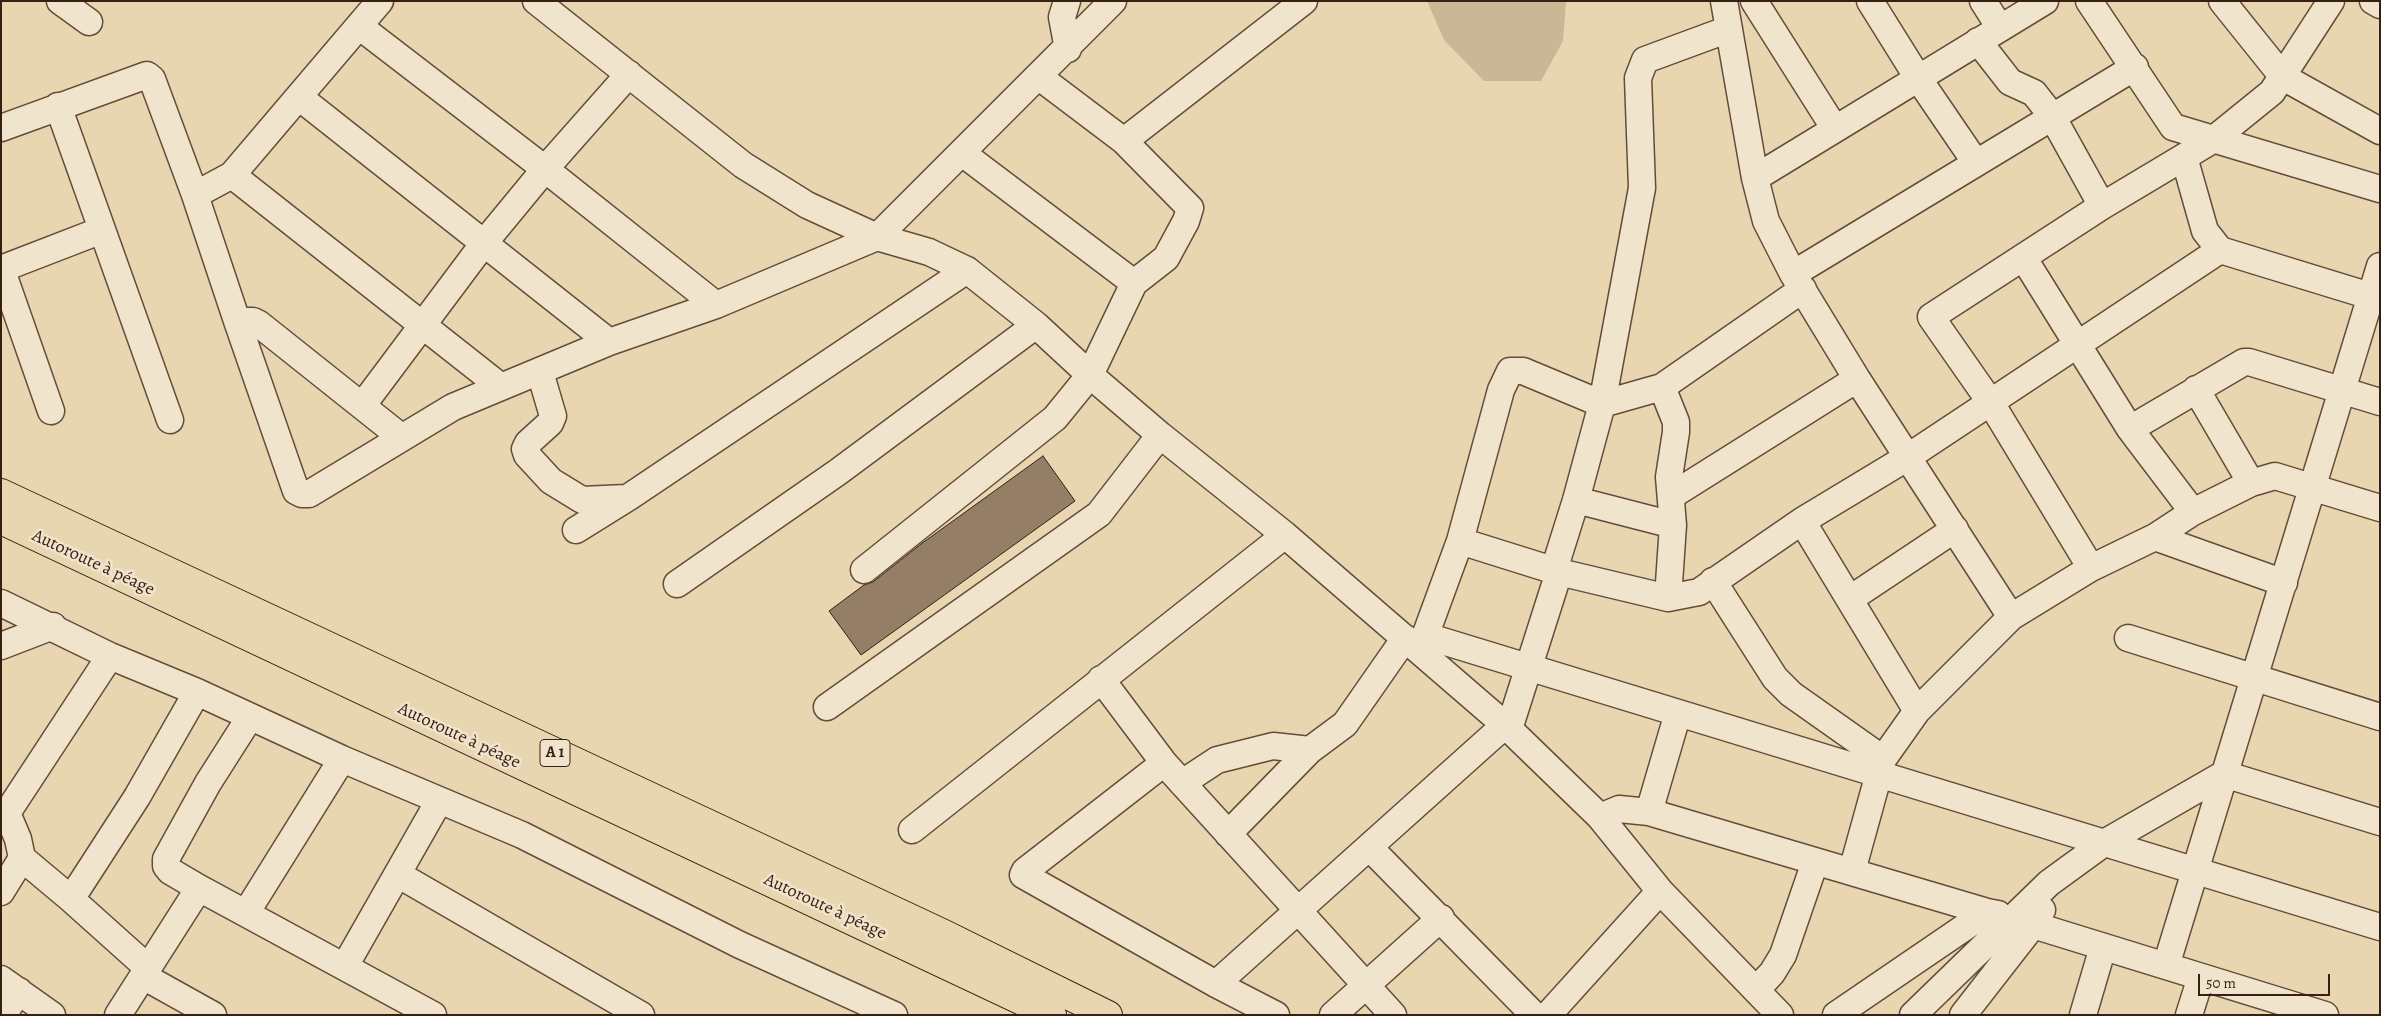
<!DOCTYPE html>
<meta charset="utf-8">
<style>
body{margin:0}
#map{position:relative;width:2381px;height:1016px;overflow:hidden;background:#e8d6b1;font-family:Alegreya,serif}
canvas{display:block}
.frame{position:absolute;inset:0;border:2px solid #391e13;pointer-events:none}
.scale{position:absolute;left:2198px;top:974px;width:132px;height:22px;box-sizing:border-box;border:2px solid #391e13;border-top:0;padding-left:6px;font-size:15px;line-height:18px;white-space:nowrap;color:#391e13;-webkit-text-stroke:4px #f0e4cc;paint-order:stroke}
</style>
<div id="map">
<canvas width="2381" height="1016"></canvas>
<div class="frame"></div>
<div class="scale">50 m</div>
</div>
<script>
const c = document.querySelector('canvas').getContext('2d');
c.lineJoin = 'round';
function fillPath(path, color) {
  c.fillStyle = color;
  c.fill(path, 'evenodd');
}
function toPath(rows) {
  const path = new Path2D();
  for (const r of rows) {
    path.moveTo(r[0], r[1]);
    for (let i = 2; i < r.length; i += 2) path.lineTo(r[i], r[i + 1]);
  }
  return path;
}
function trace(path, color, width, dash) {
  c.strokeStyle = color;
  c.lineWidth = width;
  c.lineCap = dash ? 'butt' : 'round';
  c.setLineDash(dash || []);
  c.stroke(path);
}
function drawText(font, color, halo, rows, align = 'center') {
  c.font = font + ' Alegreya,serif';
  c.lineWidth = 5;
  c.setLineDash([]);
  c.textBaseline = 'middle';
  c.strokeStyle = halo;
  c.fillStyle = color;
  for (const [text, x, y, turn = 0] of rows) {
    c.save();
    c.translate(x, y);
    c.rotate((+turn || 0) * Math.PI / 180);
    c.textAlign = isNaN(turn) ? turn : align;
    if (halo) c.strokeText(text, 0, 0);
    c.fillText(text, 0, 0);
    c.restore();
  }
}
const green = toPath([
 [1427,1,1566,1,1563,41,1541,81,1484,81,1444,40]
]);
const building = toPath([
 [1043,456,1075,501,861,655,829,611,864,585,873,582,921,544,1043,456]
]);
const minor = toPath([
 [60,1,89,22],
 [536,1,743,165,807,205,877,237,929,252,967,270,1036,325,1090,375,1160,435,1285,535,1505,725,1600,817,1660,891,1780,1015],
 [1067,1,1062,17,1068,49],
 [1724,1,1755,178,1766,221,1793,274,1857,379,2011,617],
 [1754,1,1835,129],
 [1870,1,1918,78,1976,163],
 [1983,1,2000,28],
 [2089,1,2173,127,2380,189],
 [2222,1,2283,77,2380,131],
 [2373,1,2380,5],
 [359,26,545,169,716,305],
 [1978,41,2010,82,2034,93,2052,116,2102,206],
 [299,97,609,342],
 [58,106,170,420],
 [1,128,147,75,152,79,195,195,237,321,253,321,259,324,401,437],
 [1124,141,1304,1],
 [962,153,1134,283],
 [2184,157,2205,231,2220,250,2380,299],
 [232,175,501,387],
 [1755,178,2045,1],
 [195,195,232,175,380,1],
 [2023,257,2130,429,2193,512],
 [1,268,51,411],
 [1,269,102,230],
 [1793,274,2135,67],
 [237,321,296,491,302,494,309,494,453,407,609,342,716,305,877,237,1113,1],
 [540,372,553,416,550,423,528,443,525,449,527,455,551,481,582,500,626,498],
 [1662,387,1803,289],
 [2196,389,2251,483],
 [362,406,484,243,545,169,629,74],
 [2130,429,2244,362,2249,362,2380,402],
 [1671,496,1857,379],
 [1576,500,1673,525],
 [1802,521,1917,711],
 [576,530,629,497,967,270],
 [2155,537,2284,583],
 [1460,541,1559,572,1668,598,1699,592,1802,521,1908,457,2220,250],
 [2091,568,1991,403,1931,317,2102,206,2214,139,2272,92,2331,1],
 [864,570,1055,418,1090,375,1134,283,1166,258,1186,221,1190,208,1124,141,1038,76],
 [1554,570,1576,500,1602,404,1642,188,1638,78,1645,60,1729,29],
 [1713,581,1775,678,1791,694,1883,759],
 [677,584,838,472,1036,325],
 [1850,599,1955,529],
 [1,603,110,656,197,692,342,759,522,835,740,945,894,1015],
 [1426,636,2380,927],
 [2128,638,2380,717],
 [1,646,53,626],
 [1420,650,1460,541,1501,390,1510,371,1523,371,1602,404,1662,387,1676,422,1676,432,1669,477,1673,525,1668,598],
 [1101,679,1164,763,1393,1015],
 [827,707,1099,514,1160,435],
 [250,717,208,783,166,859,166,866,170,871,199,888,433,1015],
 [1509,729,1559,572],
 [1164,763,1025,871,1023,875,1216,984,1276,1015],
 [1182,783,1217,760,1273,746,1310,750,1345,724,1405,638],
 [1,810,7,813,18,839,22,858,71,899,148,968],
 [1649,812,1678,713],
 [7,813,110,656],
 [1600,817,1619,809,1649,812,1987,912],
 [912,830,1285,535],
 [1228,834,1310,750],
 [1369,847,1534,1015],
 [1852,871,1883,759,1917,711,2011,617,2091,568,2155,537,2193,512,2251,483,2275,476,2380,508],
 [399,875,641,1015],
 [1,892,22,858],
 [71,899,137,797,197,692],
 [246,913,342,759],
 [2033,925,2325,1015],
 [345,966,439,801],
 [2166,966,2380,266],
 [143,976,213,1015],
 [1,979,52,1015],
 [1216,984,1505,725],
 [1756,990,1772,973,1783,955,1815,862],
 [3,1015,19,991],
 [118,1015,199,888],
 [1333,1015,1441,918],
 [1548,1015,1660,891],
 [1836,1015,1987,912,1998,914],
 [1913,1015,2049,883,2104,843,2224,774,2380,822],
 [1963,1015,2033,925,2042,910],
 [2083,1015,2103,947],
 [2189,1015,2201,977]
]);
const highway = toPath([
 [1,493,942,933,1108,1015],
 [1,520,1052,1015]
]);
const shields = [
 [555,753,30]
];
const shieldNames = [
 ["A 1",555,753]
];
const streetNames = [
 ["Autoroute à péage",93,563,25],
 ["Autoroute à péage",459,736,25],
 ["Autoroute à péage",825,907,25]
];
fillPath(green, '#cab796');
fillPath(building, '#947e65');
trace(building, '#391e13', 1);
trace(minor, '#654c3a', 29);
trace(highway, '#391e13', 30);
trace(minor, '#f0e4cc', 26);
trace(highway, '#e8d6b1', 28);
for (const [x, y, w] of shields) {
  const box = new Path2D();
  box.roundRect(x - w / 2, y - 13.5, w, 27, 4);
  c.fillStyle = '#f0e4cc';
  c.fill(box);
  trace(box, '#391e13', 1);
}
drawText('bold 16px', '#391e13', null, shieldNames);
drawText('18px', '#391e13', '#f0e4cc', streetNames);
</script>
